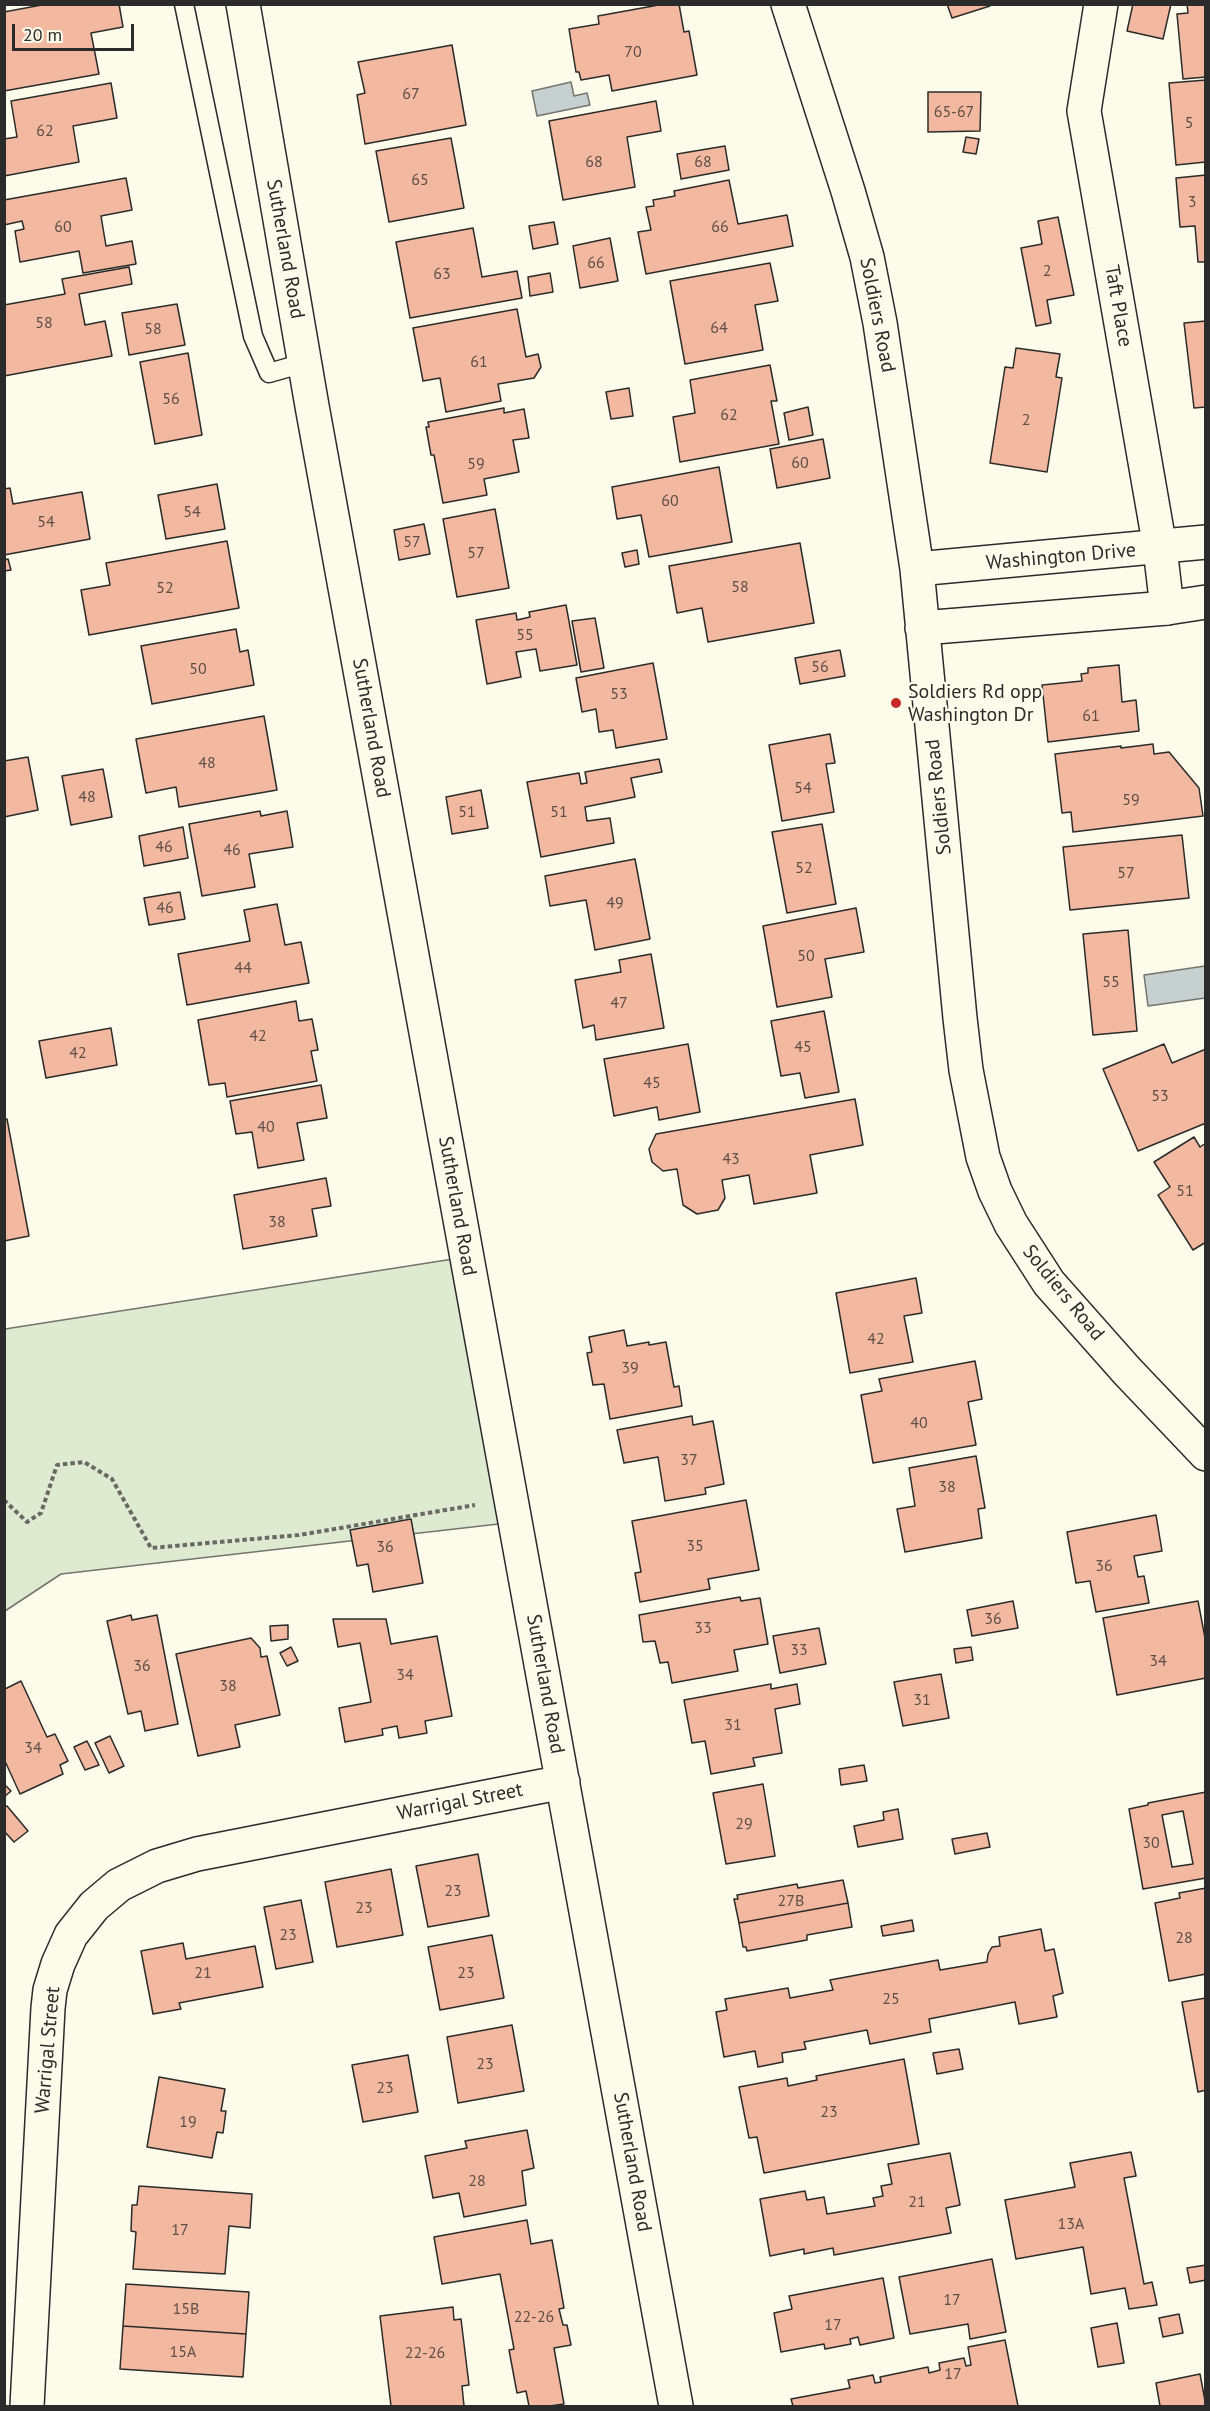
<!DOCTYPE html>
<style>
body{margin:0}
#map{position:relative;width:1210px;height:2411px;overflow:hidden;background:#fdfbea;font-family:"PT Sans",sans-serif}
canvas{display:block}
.frame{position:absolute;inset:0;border:6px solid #2b2b2b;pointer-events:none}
.scale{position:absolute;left:12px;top:24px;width:122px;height:27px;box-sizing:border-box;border:3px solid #2b2b2b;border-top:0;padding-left:8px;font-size:18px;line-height:21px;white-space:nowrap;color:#2b2b2b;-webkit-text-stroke:4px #fdfbea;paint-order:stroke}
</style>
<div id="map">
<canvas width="1210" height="2411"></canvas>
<div class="frame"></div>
<div class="scale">20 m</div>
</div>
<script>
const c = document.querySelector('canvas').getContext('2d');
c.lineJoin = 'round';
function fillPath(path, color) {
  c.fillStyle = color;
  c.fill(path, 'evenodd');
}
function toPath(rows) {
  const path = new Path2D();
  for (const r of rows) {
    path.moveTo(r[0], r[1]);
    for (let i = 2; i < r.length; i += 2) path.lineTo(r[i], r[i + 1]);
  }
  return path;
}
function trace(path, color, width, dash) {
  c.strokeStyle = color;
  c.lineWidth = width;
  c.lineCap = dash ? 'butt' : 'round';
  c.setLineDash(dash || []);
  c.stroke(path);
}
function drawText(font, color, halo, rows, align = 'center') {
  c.font = font + ' "PT Sans",sans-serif';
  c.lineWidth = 4.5;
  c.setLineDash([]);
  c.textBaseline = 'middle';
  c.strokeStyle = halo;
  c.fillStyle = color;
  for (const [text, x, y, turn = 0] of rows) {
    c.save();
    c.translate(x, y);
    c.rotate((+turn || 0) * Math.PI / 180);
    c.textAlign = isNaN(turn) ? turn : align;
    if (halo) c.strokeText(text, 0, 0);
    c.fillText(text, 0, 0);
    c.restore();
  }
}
const green = toPath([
 [466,1257,516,1522,61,1574,5,1611,5,1329,466,1257]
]);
const water = toPath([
 [571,82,574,96,587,93,590,105,537,116,532,91,571,82],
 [1205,966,1205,998,1148,1006,1144,975,1205,966]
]);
const building = toPath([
 [47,4,119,4,123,27,91,33,99,74,4,91,4,12,47,4],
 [664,4,679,4,684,32,689,31,697,75,612,91,609,75,581,80,579,72,576,72,569,29,599,24,598,16,664,4],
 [947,4,989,4,990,6,952,18,947,4],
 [1133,4,1171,4,1163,39,1127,31,1133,4],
 [1187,4,1206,4,1206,77,1183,79,1177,14,1188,13,1187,4],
 [452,45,466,125,365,144,357,95,365,93,358,62,452,45],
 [1206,80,1206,162,1176,165,1169,83,1206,80],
 [111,83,117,118,73,126,79,162,4,176,4,139,17,137,11,101,111,83],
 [928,92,981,92,980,131,928,132,928,92],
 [656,101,661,131,627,137,635,187,563,200,549,121,656,101],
 [966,137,979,139,976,154,963,152,966,137],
 [451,138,464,208,389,222,376,151,451,138],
 [725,146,729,170,681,179,677,154,725,146],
 [1206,175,1206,262,1198,262,1195,226,1180,227,1176,178,1206,175],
 [126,178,132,210,101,216,106,246,132,241,136,264,83,273,79,251,20,262,15,231,24,229,22,221,4,225,4,200,126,178],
 [729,180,738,224,787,215,793,246,646,274,638,232,651,230,646,207,654,206,653,200,675,196,674,191,729,180],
 [1058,217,1074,295,1047,300,1051,323,1036,326,1021,248,1042,244,1038,221,1058,217],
 [554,222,558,244,533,249,529,226,554,222],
 [473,228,482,277,517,271,522,298,410,318,396,242,473,228],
 [610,238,618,281,580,288,573,246,610,238],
 [770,263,778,301,755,305,763,350,685,364,670,281,770,263],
 [129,267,132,284,79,294,85,325,105,321,112,356,4,376,4,305,65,294,62,279,129,267],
 [550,273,553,292,530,296,528,277,550,273],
 [177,304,185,345,129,355,122,313,177,304],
 [517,309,526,357,538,354,541,367,534,378,498,384,501,401,446,412,440,378,423,381,413,328,517,309],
 [1206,321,1206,407,1194,408,1184,323,1206,321],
 [1016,348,1060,354,1056,377,1062,378,1047,472,990,463,1005,367,1013,368,1016,348],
 [188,353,202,435,155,444,140,362,188,353],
 [770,365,777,401,771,401,779,444,680,462,673,417,695,413,690,380,770,365],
 [629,388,633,416,611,419,606,392,629,388],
 [808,407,813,435,789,440,784,413,808,407],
 [504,408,504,413,524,409,529,438,513,440,519,472,484,479,487,495,443,503,434,455,431,455,426,427,429,427,428,422,504,408],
 [823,439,830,478,777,488,770,449,823,439],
 [719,467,732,542,649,557,641,515,617,519,612,487,719,467],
 [217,484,225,529,166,539,158,495,217,484],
 [10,488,13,504,82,492,90,539,4,555,4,489,10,488],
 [495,509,509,588,457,597,443,519,495,509],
 [424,524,430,554,399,560,394,530,424,524],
 [227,541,239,608,89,635,81,590,110,585,106,563,227,541],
 [800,543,814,623,708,642,702,608,677,613,669,566,800,543],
 [637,550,639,564,625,567,622,553,637,550],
 [8,559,11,570,4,571,4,560,8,559],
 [566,605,577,665,540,671,536,649,516,652,521,677,487,684,476,620,516,613,517,620,530,617,529,612,566,605],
 [595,618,604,668,581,672,572,621,595,618],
 [236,629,240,652,248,650,254,685,152,704,141,646,236,629],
 [840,650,845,676,800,684,795,658,840,650],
 [653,663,667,739,616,748,613,730,599,732,596,709,582,712,576,678,653,663],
 [1119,665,1122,702,1136,700,1139,731,1048,742,1042,685,1082,681,1081,674,1088,673,1088,668,1119,665],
 [264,716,277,790,179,807,176,787,146,793,136,739,264,716],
 [830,734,835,763,826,764,834,812,782,821,769,745,830,734],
 [1153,744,1154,754,1169,752,1199,788,1203,816,1073,832,1071,812,1062,813,1055,754,1121,746,1121,748,1153,744],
 [28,757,38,810,4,817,4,761,28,757],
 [659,759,662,772,631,778,635,797,585,807,587,821,610,818,614,843,541,857,527,782,579,773,581,784,587,783,585,772,659,759],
 [103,769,112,817,71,825,62,776,103,769],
 [481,790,488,828,452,834,446,797,481,790],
 [260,811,261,816,287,811,293,847,249,854,255,887,202,896,189,824,260,811],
 [822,824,836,904,787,913,772,832,822,824],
 [183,827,188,858,144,866,139,836,183,827],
 [1182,835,1189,898,1070,910,1063,847,1182,835],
 [635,859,650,939,595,950,586,900,550,906,545,876,635,859],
 [180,892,185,919,149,925,144,898,180,892],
 [277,904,285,945,301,942,309,983,187,1005,178,954,250,941,244,910,277,904],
 [856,908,864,952,825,959,832,997,777,1007,763,926,856,908],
 [1128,930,1137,1031,1093,1035,1083,934,1128,930],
 [651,954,664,1028,596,1040,594,1025,583,1028,575,980,621,972,619,960,651,954],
 [296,1001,299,1021,312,1019,318,1050,311,1051,317,1081,227,1097,225,1083,209,1085,198,1020,296,1001],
 [824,1011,839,1092,805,1098,800,1073,781,1076,771,1021,824,1011],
 [111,1028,117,1065,46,1078,39,1041,111,1028],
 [688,1044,700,1112,659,1120,657,1107,614,1116,604,1059,688,1044],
 [1164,1044,1172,1063,1206,1049,1206,1123,1138,1151,1103,1069,1164,1044],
 [321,1085,327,1118,297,1123,304,1160,258,1168,252,1132,236,1134,230,1101,321,1085],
 [855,1099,863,1145,810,1155,817,1193,754,1204,749,1175,722,1180,725,1198,718,1210,697,1214,683,1205,677,1169,663,1171,652,1162,649,1149,656,1134,855,1099],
 [4,1119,7,1119,29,1236,4,1241,4,1119],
 [1194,1137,1200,1147,1206,1143,1206,1242,1193,1250,1158,1195,1170,1187,1154,1162,1194,1137],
 [326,1178,331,1206,312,1209,317,1236,243,1249,234,1195,326,1178],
 [916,1278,922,1313,904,1316,913,1362,850,1373,836,1293,916,1278],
 [624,1330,627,1346,649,1342,649,1345,666,1342,674,1387,679,1386,682,1406,610,1419,604,1384,593,1385,587,1353,592,1352,589,1337,624,1330],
 [975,1361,982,1399,968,1402,976,1445,873,1463,861,1395,882,1391,879,1379,975,1361],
 [692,1416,693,1425,713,1421,724,1484,705,1488,706,1494,665,1501,658,1457,624,1463,617,1430,692,1416],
 [976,1456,985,1508,978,1509,982,1538,905,1552,897,1509,915,1506,909,1468,976,1456],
 [746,1500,759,1570,708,1579,710,1589,640,1602,635,1573,641,1572,632,1521,746,1500],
 [1156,1515,1162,1551,1134,1556,1138,1577,1144,1576,1149,1603,1096,1612,1090,1581,1076,1583,1067,1532,1156,1515],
 [411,1519,423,1583,373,1592,368,1564,357,1566,350,1530,411,1519],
 [740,1597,741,1601,760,1598,768,1644,734,1650,738,1671,672,1683,668,1662,660,1663,655,1641,643,1642,639,1615,740,1597],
 [1013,1601,1018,1628,972,1636,967,1610,1013,1601],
 [1198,1601,1206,1643,1206,1678,1117,1695,1103,1618,1198,1601],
 [131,1615,132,1620,157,1615,178,1724,145,1731,141,1711,128,1714,107,1621,131,1615],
 [333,1619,386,1619,391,1644,437,1636,452,1716,425,1721,427,1733,399,1738,397,1726,382,1729,383,1735,345,1742,339,1708,371,1702,360,1643,338,1647,333,1619],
 [288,1625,288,1639,271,1641,270,1626,288,1625],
 [819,1628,826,1664,780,1673,773,1636,819,1628],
 [251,1638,260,1648,261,1657,267,1656,280,1715,235,1725,240,1747,198,1756,176,1654,251,1638],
 [291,1647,298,1661,287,1666,280,1653,291,1647],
 [971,1647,973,1660,956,1663,954,1649,971,1647],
 [941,1674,949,1718,903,1726,894,1682,941,1674],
 [21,1681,47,1737,55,1734,68,1761,60,1765,63,1774,20,1794,4,1759,4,1687,5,1689,21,1681],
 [771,1684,771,1689,797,1684,800,1704,775,1709,782,1753,753,1758,755,1766,711,1774,705,1741,692,1743,684,1700,771,1684],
 [110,1736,124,1766,109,1773,95,1743,110,1736],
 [87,1741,99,1765,85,1770,74,1747,87,1741],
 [864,1765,867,1781,841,1785,839,1769,864,1765],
 [4,1784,11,1791,4,1797,4,1784],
 [763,1784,775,1856,726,1864,713,1793,763,1784],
 [1206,1792,1206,1878,1143,1889,1129,1809,1148,1805,1148,1803,1206,1792],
 [1183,1811,1193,1864,1172,1867,1162,1815,1183,1811],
 [7,1806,28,1831,14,1842,4,1831,4,1807,7,1806],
 [898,1809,903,1839,858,1847,854,1826,884,1820,883,1812,898,1809],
 [987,1833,990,1847,955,1854,952,1839,987,1833],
 [478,1854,489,1916,428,1927,416,1866,478,1854],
 [391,1869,403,1935,337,1947,325,1882,391,1869],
 [843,1880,848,1903,739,1923,734,1899,738,1899,737,1895,797,1884,798,1888,843,1880],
 [1206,1888,1206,1974,1169,1981,1155,1903,1180,1898,1179,1893,1206,1888],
 [301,1900,313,1962,276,1969,264,1907,301,1900],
 [848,1903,852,1927,807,1935,807,1940,747,1951,746,1947,743,1947,739,1923,848,1903],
 [912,1920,914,1931,883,1936,881,1926,912,1920],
 [1041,1929,1045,1951,1054,1949,1063,1993,1053,1996,1057,2017,1019,2024,1015,2002,929,2019,931,2032,870,2044,867,2030,804,2042,806,2049,782,2053,783,2062,758,2067,755,2051,724,2057,716,2012,727,2010,725,1999,788,1988,790,1998,833,1990,830,1980,938,1960,940,1970,987,1962,988,1954,992,1947,1000,1946,999,1937,1041,1929],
 [492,1935,504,1998,440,2010,428,1947,492,1935],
 [183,1943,186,1959,255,1946,263,1987,179,2003,181,2009,153,2014,141,1951,183,1943],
 [1206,1998,1206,2090,1198,2092,1182,2002,1206,1998],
 [512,2025,524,2091,458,2103,447,2037,512,2025],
 [959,2049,963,2069,937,2074,933,2053,959,2049],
 [408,2055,418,2112,363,2122,352,2065,408,2055],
 [904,2059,919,2144,764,2173,757,2137,749,2138,739,2087,787,2078,788,2086,817,2080,816,2076,904,2059],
 [159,2077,225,2089,221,2111,226,2111,223,2133,217,2132,212,2158,147,2147,159,2077],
 [527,2130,534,2168,522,2171,526,2205,464,2217,459,2193,433,2198,425,2156,467,2148,465,2141,527,2130],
 [1131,2152,1136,2176,1124,2178,1144,2284,1152,2282,1157,2305,1129,2309,1125,2288,1091,2294,1083,2247,1016,2259,1005,2200,1075,2187,1070,2163,1131,2152],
 [950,2153,960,2205,946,2208,951,2233,834,2255,833,2248,804,2254,804,2249,770,2256,760,2199,805,2191,807,2200,824,2197,827,2214,875,2206,873,2198,883,2196,881,2186,892,2184,888,2164,950,2153],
 [139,2186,252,2194,250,2228,229,2226,225,2274,133,2269,136,2232,131,2231,132,2205,137,2205,139,2186],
 [527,2220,531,2244,552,2240,564,2308,559,2309,563,2325,567,2325,571,2345,554,2348,564,2404,550,2406,529,2406,526,2391,517,2393,509,2350,514,2349,500,2274,442,2284,434,2237,527,2220],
 [992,2259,1006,2332,970,2339,968,2324,910,2334,899,2277,992,2259],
 [1206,2265,1206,2280,1190,2283,1187,2268,1206,2265],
 [883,2278,894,2338,860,2345,858,2337,850,2339,851,2344,825,2349,824,2344,781,2352,774,2313,792,2309,789,2296,883,2278],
 [126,2284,249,2292,246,2334,123,2326,126,2284],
 [453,2307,454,2320,461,2319,469,2385,462,2386,464,2406,391,2406,380,2316,453,2307],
 [1179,2314,1183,2333,1163,2337,1159,2318,1179,2314],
 [1117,2323,1124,2363,1098,2367,1091,2328,1117,2323],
 [123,2326,246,2334,243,2377,120,2369,123,2326],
 [1005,2340,1018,2406,793,2406,791,2399,850,2388,848,2380,873,2375,875,2383,881,2382,880,2377,928,2367,929,2373,940,2370,939,2363,964,2358,966,2366,971,2365,968,2347,1005,2340],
 [1200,2374,1206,2406,1160,2406,1156,2383,1200,2374]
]);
const path = toPath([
 [4,1500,27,1522,41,1513,57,1465,84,1462,112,1479,151,1548,299,1535,475,1505]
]);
const lane = toPath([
 [184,4,253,336,269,373,304,363]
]);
const street = toPath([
 [243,4,312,406,676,2406],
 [1101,4,1084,111,1160,548,1167,608],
 [27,2406,48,2008,50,1990,58,1964,71,1935,94,1906,119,1885,157,1866,197,1854,563,1782]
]);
const secondary = toPath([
 [788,4,848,191,867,257,880,323,917,569,960,1018,966,1070,983,1157,995,1191,1011,1224,1049,1283,1127,1371,1206,1454],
 [917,569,1206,542],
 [922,628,1167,608,1206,602]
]);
const markers = [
 [896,703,6,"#c62828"]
];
const numberNames = [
 ["70",633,52],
 ["67",411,94],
 ["65-67",954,112],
 ["5",1189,123],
 ["62",45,131],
 ["68",594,162],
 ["68",703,162],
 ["65",420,180],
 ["3",1192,202],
 ["60",63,227],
 ["66",720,227],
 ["66",596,263],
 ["2",1047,271],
 ["63",442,274],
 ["58",44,323],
 ["64",719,328],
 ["58",153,329],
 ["61",479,362],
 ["56",171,399],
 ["62",729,415],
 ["2",1026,420],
 ["60",800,463],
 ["59",476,464],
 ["60",670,501],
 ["54",192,512],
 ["54",46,522],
 ["57",412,542],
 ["57",476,553],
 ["58",740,587],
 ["52",165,588],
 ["55",525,635],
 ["56",820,667],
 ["50",198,669],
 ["53",619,694],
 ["61",1091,716],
 ["48",207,763],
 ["54",803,788],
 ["48",87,797],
 ["59",1131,800],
 ["51",467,812],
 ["51",559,812],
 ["46",164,847],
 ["46",232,850],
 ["52",804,868],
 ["57",1126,873],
 ["49",615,903],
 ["46",165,908],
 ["50",806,956],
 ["44",243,968],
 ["55",1111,982],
 ["47",619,1003],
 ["42",258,1036],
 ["45",803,1047],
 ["42",78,1053],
 ["45",652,1083],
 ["53",1160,1096],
 ["40",266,1127],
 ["43",731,1159],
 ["51",1185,1191],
 ["38",277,1222],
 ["42",876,1339],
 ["39",630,1368],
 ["40",919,1423],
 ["37",689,1460],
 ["38",947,1487],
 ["35",695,1546],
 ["36",385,1547],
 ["36",1104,1566],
 ["36",993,1619],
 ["33",703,1628],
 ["33",799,1650],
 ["34",1158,1661],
 ["36",142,1666],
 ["34",405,1675],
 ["38",228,1686],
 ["31",922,1700],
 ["31",733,1725],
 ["34",33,1748],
 ["29",744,1824],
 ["30",1151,1843],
 ["23",453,1891],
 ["27B",791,1901],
 ["23",364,1908],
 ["23",288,1935],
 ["28",1184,1938],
 ["21",203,1973],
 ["23",466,1973],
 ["25",891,1999],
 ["23",485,2064],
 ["23",385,2088],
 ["23",829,2112],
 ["19",188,2122],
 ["28",477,2181],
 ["21",917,2202],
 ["13A",1071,2224],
 ["17",180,2230],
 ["17",952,2300],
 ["15B",186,2309],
 ["22-26",534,2317],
 ["17",833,2325],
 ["15A",183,2352],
 ["22-26",425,2353],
 ["17",953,2374]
];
const streetNames = [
 ["Sutherland Road",285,249,80],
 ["Taft Place",1118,306,80],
 ["Soldiers Road",877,315,79],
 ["Washington Drive",1061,557,-5],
 ["Sutherland Road",371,728,80],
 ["Soldiers Road",939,797,-96],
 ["Sutherland Road",457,1206,80],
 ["Soldiers Road",1063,1293,51],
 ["Sutherland Road",545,1684,80],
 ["Warrigal Street",460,1802,-11],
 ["Warrigal Street",48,2050,-85],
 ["Sutherland Road",632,2162,80]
];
const poiNames = [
 ["Soldiers Rd opp",908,692],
 ["Washington Dr",908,715]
];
fillPath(green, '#deebd1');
trace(green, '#74746e', 1.5);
fillPath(water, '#c7d0d0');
trace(water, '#74746e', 1.5);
fillPath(building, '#f2b8a0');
trace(building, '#2b2b2b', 1.5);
trace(lane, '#2b2b2b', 21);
trace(street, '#2b2b2b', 36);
trace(secondary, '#2b2b2b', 36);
trace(path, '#6a6964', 4, [4.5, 3]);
trace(lane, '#fdfbea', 18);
trace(street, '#fdfbea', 33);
trace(secondary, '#fdfbea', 33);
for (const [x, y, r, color] of markers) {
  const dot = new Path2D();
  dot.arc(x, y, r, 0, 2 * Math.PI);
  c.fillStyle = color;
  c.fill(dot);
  trace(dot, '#fdfbea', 2);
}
drawText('16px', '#5d4e48', null, numberNames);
drawText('20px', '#2b2b2b', '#fdfbea', streetNames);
drawText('20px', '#2b2b2b', '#fdfbea', poiNames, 'left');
</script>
